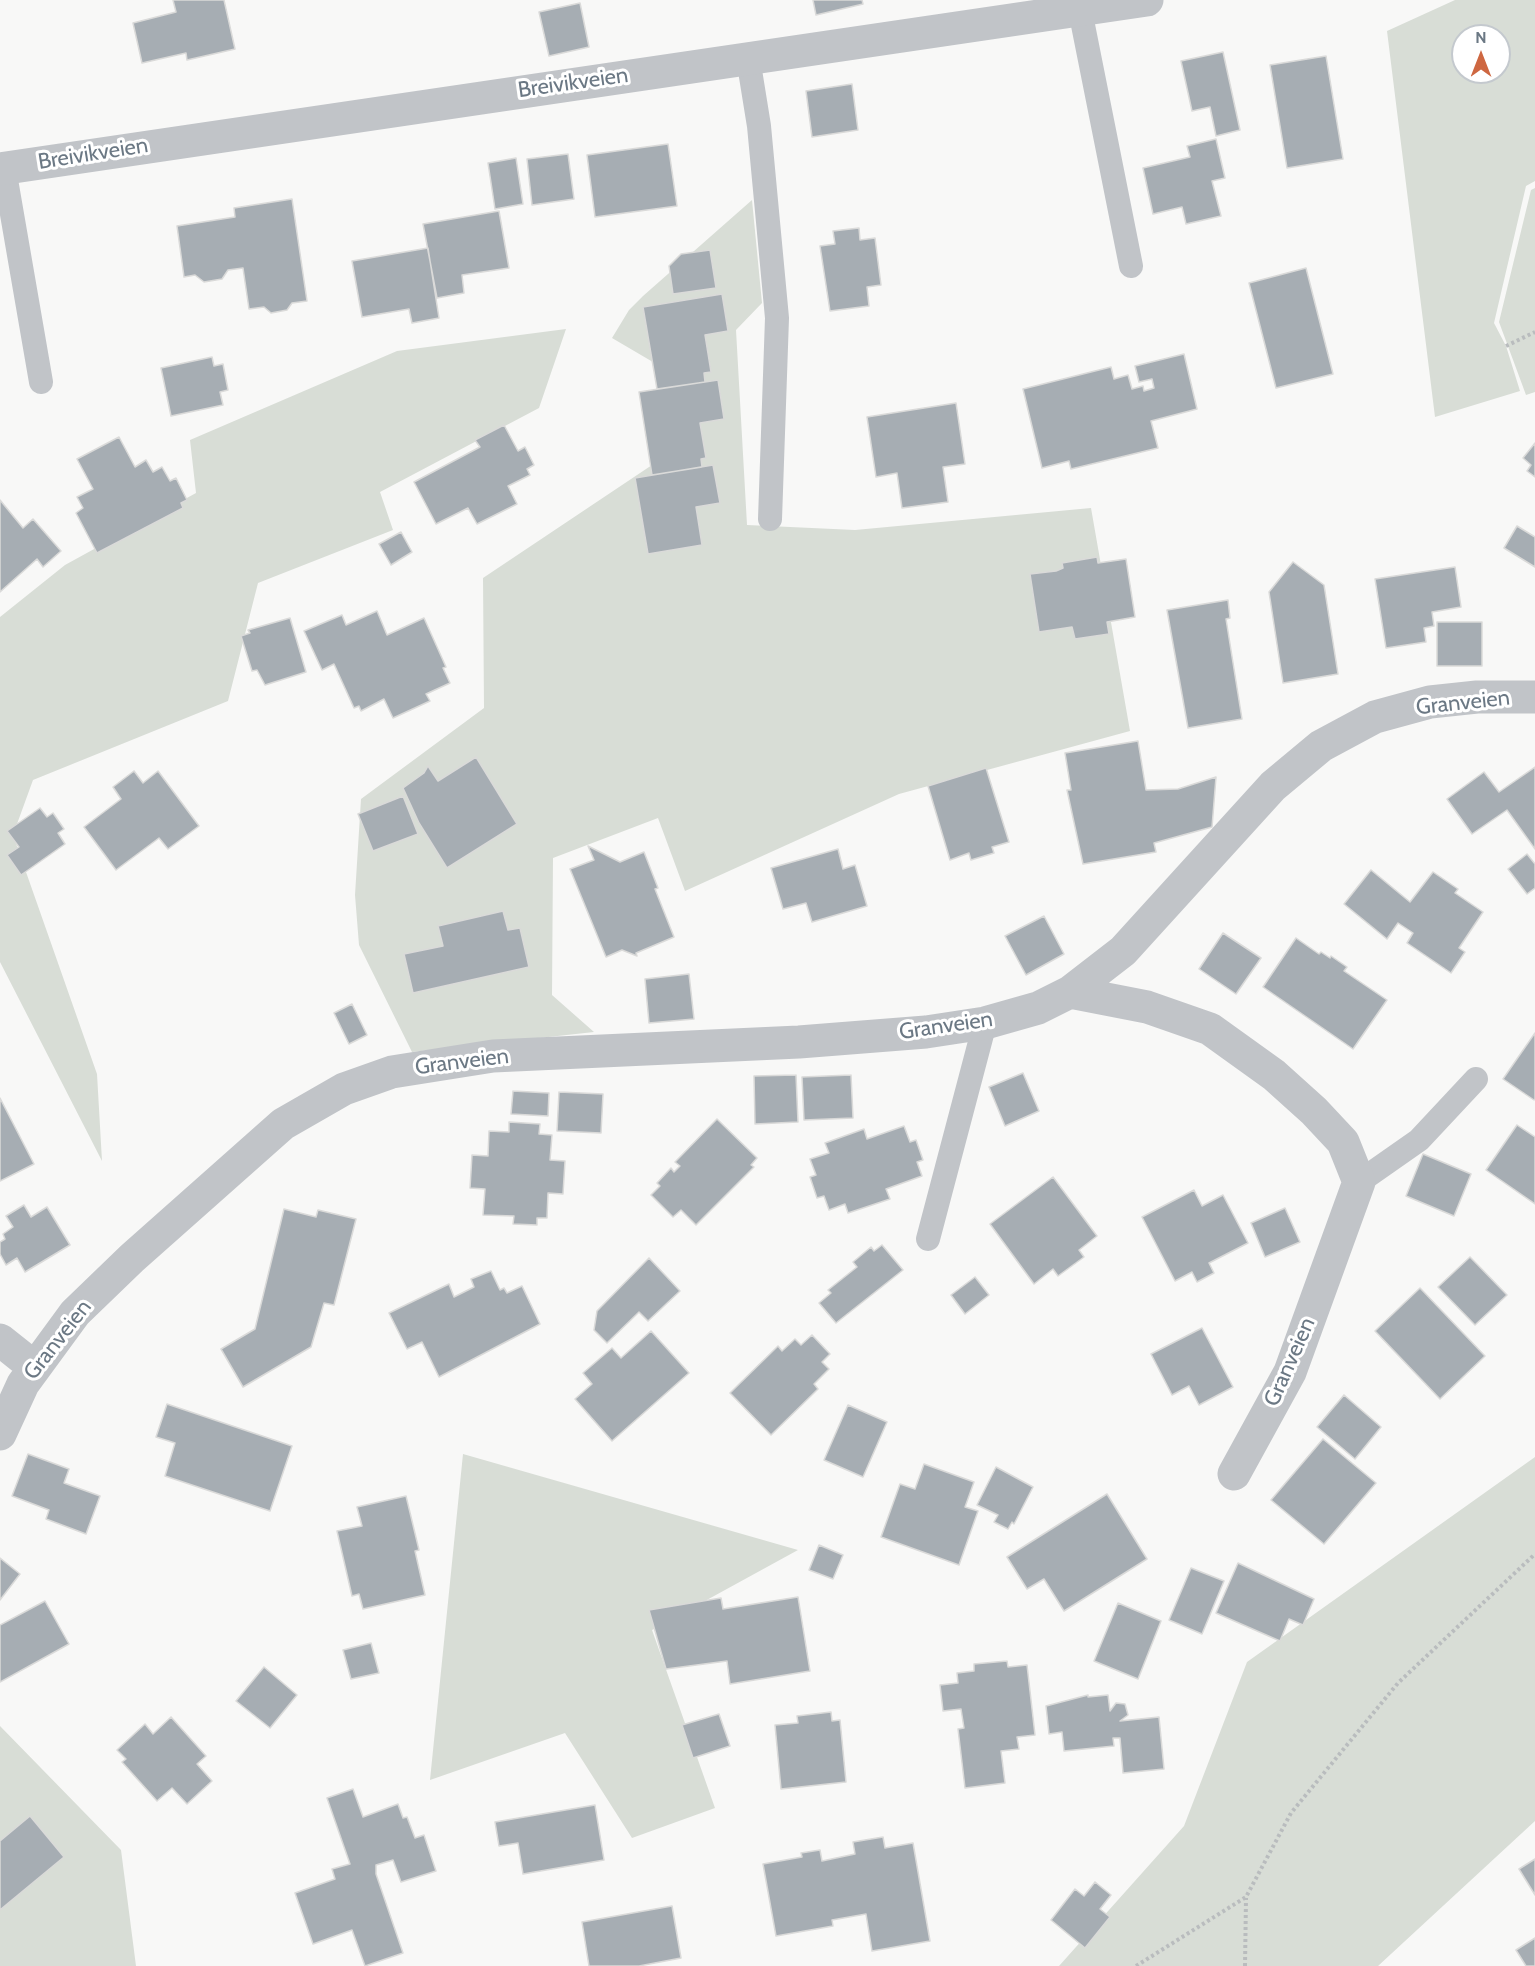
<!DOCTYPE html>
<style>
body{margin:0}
#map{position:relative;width:1535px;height:1966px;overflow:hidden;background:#f8f8f7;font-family:Cabin,sans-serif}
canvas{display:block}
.north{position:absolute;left:1451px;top:24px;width:60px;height:60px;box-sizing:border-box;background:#fff;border:2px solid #c4c9ce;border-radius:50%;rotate:0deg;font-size:16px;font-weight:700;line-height:24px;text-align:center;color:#6b7884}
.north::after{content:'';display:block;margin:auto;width:21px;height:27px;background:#ce6741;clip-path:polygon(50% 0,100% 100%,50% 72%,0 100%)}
</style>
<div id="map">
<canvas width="1535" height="1966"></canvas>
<div class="north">N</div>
</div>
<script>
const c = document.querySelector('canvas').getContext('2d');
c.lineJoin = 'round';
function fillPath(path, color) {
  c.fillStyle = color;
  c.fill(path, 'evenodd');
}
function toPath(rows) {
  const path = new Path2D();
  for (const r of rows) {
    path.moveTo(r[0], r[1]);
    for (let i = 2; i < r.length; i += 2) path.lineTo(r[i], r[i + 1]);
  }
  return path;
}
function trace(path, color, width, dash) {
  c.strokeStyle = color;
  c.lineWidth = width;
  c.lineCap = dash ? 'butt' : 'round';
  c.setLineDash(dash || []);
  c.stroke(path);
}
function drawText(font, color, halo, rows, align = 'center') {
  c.font = font + ' Cabin,sans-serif';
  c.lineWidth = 6;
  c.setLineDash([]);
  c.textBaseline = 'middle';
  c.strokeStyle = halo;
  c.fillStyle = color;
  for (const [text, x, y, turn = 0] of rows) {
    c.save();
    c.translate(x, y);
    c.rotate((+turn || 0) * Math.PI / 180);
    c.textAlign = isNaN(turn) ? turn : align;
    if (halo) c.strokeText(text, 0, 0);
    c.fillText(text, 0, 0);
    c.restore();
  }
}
const green = toPath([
 [1455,0,1535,0,1535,181,1526,186,1494,323,1506,346,1520,391,1435,417,1387,31],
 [1463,36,1499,36,1499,72,1463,72],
 [1535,188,1535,392,1526,395,1499,322,1531,190],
 [752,200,762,303,736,330,747,525,855,530,1091,508,1130,731,899,794,685,891,658,818,553,858,552,995,594,1032,412,1052,359,945,355,895,361,799,484,708,483,578,652,465,658,365,612,338,629,310,643,296],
 [566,329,539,408,380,492,393,530,258,583,228,701,33,780,13,835,97,1074,102,1161,0,962,0,617,65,565,196,493,190,440,397,351],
 [463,1454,798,1550,652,1630,715,1808,632,1838,565,1733,430,1780],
 [1535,1457,1535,1821,1378,1966,1059,1966,1184,1826,1247,1662],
 [0,1726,121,1850,136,1966,0,1966]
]);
const building = toPath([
 [173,0,224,0,235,49,187,60,186,53,142,63,133,23,176,12,173,0],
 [813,0,862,0,863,4,816,15,813,0],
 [580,3,589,47,549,56,539,12,580,3],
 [1223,52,1240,130,1216,136,1210,107,1192,111,1181,61,1223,52],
 [1326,56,1343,159,1287,168,1270,65,1326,56],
 [852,84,858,130,812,137,806,91,852,84],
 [1216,139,1225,178,1212,181,1221,216,1186,224,1182,207,1153,214,1143,168,1190,157,1187,146,1216,139],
 [668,144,677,206,595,217,587,155,668,144],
 [568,154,574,199,532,205,527,159,568,154],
 [516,158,523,204,495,209,488,163,516,158],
 [292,199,307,301,292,303,287,310,271,313,264,307,249,309,243,268,228,270,222,279,204,282,195,275,184,277,177,226,235,217,234,208,292,199],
 [499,211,509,268,462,275,464,293,437,298,423,224,499,211],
 [859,228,860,240,875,238,881,285,867,287,869,306,830,311,820,246,835,244,833,231,859,228],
 [428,248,439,318,412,323,409,309,362,317,352,261,428,248],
 [710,250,716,288,673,294,669,266,681,254,710,250],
 [1306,268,1333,374,1276,388,1249,283,1306,268],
 [722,294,728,331,705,335,711,372,704,373,705,382,657,389,643,307,722,294],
 [1184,354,1197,409,1151,421,1158,448,1071,469,1069,461,1042,468,1023,389,1111,367,1114,379,1128,375,1132,389,1143,386,1144,391,1154,388,1152,379,1139,382,1135,366,1184,354],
 [212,357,214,366,223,364,228,390,220,392,223,405,171,416,161,368,212,357],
 [718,380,724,419,700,423,706,458,701,459,702,467,652,475,639,392,718,380],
 [956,403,965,464,943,467,948,502,902,508,897,473,876,477,867,417,956,403],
 [504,425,518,451,525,447,534,465,527,469,530,475,508,486,517,504,477,524,468,508,436,524,414,482,480,447,475,440,504,425],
 [119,437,135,467,146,460,153,472,162,467,170,481,176,478,187,500,181,503,183,508,97,553,76,513,83,508,77,497,93,489,77,459,119,437],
 [1535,443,1535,477,1527,471,1531,465,1523,458,1535,443],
 [713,465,720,503,696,507,702,545,648,554,635,478,713,465],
 [0,500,23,528,33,519,61,551,43,567,37,559,0,592,0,500],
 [1517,526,1535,537,1535,567,1504,548,1517,526],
 [401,532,412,552,391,565,379,544,401,532],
 [1097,557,1098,563,1126,559,1135,617,1107,622,1109,634,1075,639,1072,627,1039,632,1030,574,1056,571,1063,568,1062,563,1097,557],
 [1293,562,1324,585,1338,674,1283,683,1269,592,1293,562],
 [1455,567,1461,607,1432,612,1434,626,1424,628,1426,642,1386,648,1375,579,1455,567],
 [1228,600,1230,618,1226,619,1242,719,1188,728,1167,610,1228,600],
 [377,611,387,635,424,618,446,667,443,668,450,683,426,694,430,701,393,718,384,699,361,711,359,706,354,708,334,664,322,670,304,631,342,615,346,625,377,611],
 [290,618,306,672,265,685,257,670,252,671,241,636,250,633,248,630,290,618],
 [1437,622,1482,622,1482,666,1437,666,1437,622],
 [1138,741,1146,790,1178,789,1216,777,1212,827,1154,843,1156,852,1083,864,1067,790,1071,790,1065,753,1138,741],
 [476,757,517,824,447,868,419,823,403,788,424,773,428,766,438,781,476,757],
 [1535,767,1535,849,1507,810,1472,834,1447,799,1484,772,1499,792,1535,767],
 [986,768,1009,842,992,847,994,853,971,860,969,853,950,860,928,786,986,768],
 [134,771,143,783,158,771,199,826,168,849,159,838,116,870,84,827,121,799,113,787,134,771],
 [403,796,418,834,373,851,358,814,403,796],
 [40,808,47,817,53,813,64,829,58,833,65,844,21,875,7,855,19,847,7,831,40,808],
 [588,846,620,862,644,852,658,888,655,889,674,937,636,953,637,956,622,950,606,957,570,869,594,860,588,846],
 [838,849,843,869,855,865,867,906,812,922,806,903,783,909,771,868,838,849],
 [1527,854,1535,864,1535,888,1527,894,1508,869,1527,854],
 [1371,870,1410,902,1433,872,1458,889,1455,893,1483,912,1459,948,1465,952,1451,973,1407,943,1413,933,1398,923,1387,939,1344,904,1371,870],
 [503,911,508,930,520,928,529,967,413,993,404,954,443,946,438,926,503,911],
 [1044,916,1064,954,1026,975,1005,936,1044,916],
 [1223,933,1261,958,1236,994,1199,969,1223,933],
 [1296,938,1319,954,1321,952,1330,958,1331,956,1347,967,1344,971,1387,1000,1353,1049,1263,987,1296,938],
 [689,974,694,1019,649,1023,645,979,689,974],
 [352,1004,367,1035,349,1044,334,1013,352,1004],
 [1535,1033,1535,1099,1534,1100,1503,1079,1535,1033],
 [1023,1073,1039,1111,1005,1126,989,1087,1023,1073],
 [796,1075,798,1122,755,1124,754,1076,796,1075],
 [851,1075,853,1118,804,1120,802,1077,851,1075],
 [513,1091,549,1093,548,1116,511,1114,513,1091],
 [559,1092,603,1094,601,1133,557,1131,559,1092],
 [0,1098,34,1164,0,1181,0,1098],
 [717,1119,757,1158,751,1165,754,1167,696,1225,681,1210,673,1217,651,1195,660,1186,657,1183,671,1168,674,1172,680,1166,675,1162,717,1119],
 [509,1122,540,1124,539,1134,552,1135,550,1160,565,1161,563,1194,548,1193,547,1218,537,1218,537,1225,513,1224,514,1216,483,1215,485,1189,470,1188,472,1155,488,1156,489,1131,509,1132,509,1122],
 [1517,1125,1535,1137,1535,1204,1486,1170,1517,1125],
 [904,1126,910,1142,916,1140,923,1160,917,1162,922,1176,886,1189,890,1199,848,1213,845,1204,829,1210,824,1196,817,1198,810,1177,816,1175,810,1159,829,1153,825,1143,864,1129,867,1139,904,1126],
 [1423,1154,1471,1174,1454,1216,1406,1196,1423,1154],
 [1053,1177,1097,1236,1079,1250,1084,1257,1058,1276,1053,1269,1034,1284,990,1224,1053,1177],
 [1194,1190,1202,1206,1223,1195,1248,1243,1209,1263,1214,1273,1197,1282,1192,1272,1175,1281,1142,1217,1194,1190],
 [24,1205,31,1217,47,1207,70,1245,25,1272,17,1258,6,1265,0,1254,0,1242,5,1239,3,1234,13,1227,6,1216,24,1205],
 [1285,1208,1300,1242,1265,1257,1251,1223,1285,1208],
 [284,1209,316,1217,318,1210,356,1219,334,1305,324,1303,311,1347,243,1387,221,1349,255,1329,284,1209],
 [882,1245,903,1270,836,1323,819,1303,831,1293,828,1290,857,1267,853,1262,871,1247,874,1251,882,1245],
 [1470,1257,1507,1295,1475,1325,1438,1287,1470,1257],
 [649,1258,680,1291,648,1321,639,1312,607,1343,594,1330,597,1311,649,1258],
 [491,1271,500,1290,504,1288,507,1293,522,1286,540,1324,439,1377,422,1342,407,1349,389,1313,449,1284,454,1297,474,1287,471,1279,491,1271],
 [975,1277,989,1295,965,1314,951,1295,975,1277],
 [1420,1288,1485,1356,1440,1399,1375,1331,1420,1288],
 [1202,1328,1233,1387,1199,1405,1189,1386,1172,1395,1151,1354,1202,1328],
 [651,1331,689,1373,612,1441,575,1399,592,1384,583,1373,612,1348,621,1358,651,1331],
 [812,1335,830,1354,822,1362,829,1369,814,1384,818,1389,771,1435,730,1393,778,1346,782,1351,795,1339,801,1345,812,1335],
 [1344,1395,1381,1427,1355,1459,1317,1427,1344,1395],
 [167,1404,292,1446,270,1511,165,1476,175,1443,156,1437,167,1404],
 [848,1405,887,1422,863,1477,824,1460,848,1405],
 [1323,1439,1376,1483,1324,1544,1271,1500,1323,1439],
 [28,1454,69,1469,64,1483,100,1496,86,1534,46,1519,49,1510,12,1496,28,1454],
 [924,1464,974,1482,965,1507,978,1511,959,1565,881,1537,900,1484,915,1489,924,1464],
 [996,1467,1033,1487,1014,1524,1012,1522,1008,1529,994,1522,998,1515,977,1505,996,1467],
 [1107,1494,1147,1559,1064,1611,1044,1579,1027,1589,1007,1557,1107,1494],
 [406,1496,419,1550,415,1551,425,1595,363,1609,359,1594,352,1596,337,1531,362,1526,357,1507,406,1496],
 [819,1545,843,1555,833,1579,809,1570,819,1545],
 [0,1558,20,1574,0,1600,0,1558],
 [1238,1563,1314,1599,1303,1625,1289,1619,1280,1641,1216,1613,1238,1563],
 [1191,1568,1224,1581,1202,1634,1169,1620,1191,1568],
 [798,1597,810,1671,730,1684,727,1661,666,1669,649,1610,721,1598,723,1609,798,1597],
 [45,1601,69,1644,0,1682,0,1625,45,1601],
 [1118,1603,1161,1621,1138,1679,1094,1661,1118,1603],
 [371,1643,379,1673,351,1679,343,1650,371,1643],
 [1007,1661,1008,1667,1027,1665,1035,1735,1017,1737,1019,1749,1001,1751,1005,1783,965,1788,958,1729,964,1728,961,1709,943,1711,940,1685,958,1683,957,1673,974,1671,974,1664,1007,1661],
 [264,1667,297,1695,270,1728,236,1701,264,1667],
 [1088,1695,1088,1697,1108,1695,1110,1711,1116,1703,1125,1704,1128,1715,1120,1721,1159,1717,1164,1769,1123,1773,1120,1738,1113,1738,1114,1746,1064,1751,1062,1732,1049,1734,1046,1706,1088,1695],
 [831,1712,832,1721,840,1720,846,1782,781,1789,775,1725,798,1723,797,1716,831,1712],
 [719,1714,730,1746,693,1758,682,1725,719,1714],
 [171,1717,206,1756,197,1764,212,1781,187,1804,172,1788,157,1801,122,1762,126,1759,117,1750,145,1724,153,1734,171,1717],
 [353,1789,363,1817,398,1804,403,1818,407,1817,415,1838,424,1835,436,1871,401,1882,393,1860,376,1865,376,1874,403,1953,365,1966,352,1930,313,1944,295,1893,335,1879,332,1869,350,1864,327,1798,353,1789],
 [595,1805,604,1860,523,1874,518,1843,499,1846,495,1822,595,1805],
 [30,1816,64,1857,0,1910,0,1841,30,1816],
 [883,1837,885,1848,913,1843,930,1941,872,1951,866,1914,832,1920,833,1926,776,1936,763,1864,802,1857,801,1853,820,1850,822,1861,855,1854,853,1842,883,1837],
 [1535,1859,1535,1895,1519,1869,1535,1859],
 [1095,1882,1111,1895,1100,1909,1110,1917,1085,1948,1051,1920,1075,1889,1084,1896,1095,1882],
 [672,1906,681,1958,639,1966,589,1966,582,1922,672,1906],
 [1535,1938,1535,1966,1526,1966,1516,1950,1535,1938]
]);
const path = toPath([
 [1506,346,1535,332],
 [1136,1966,1246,1897,1291,1813,1398,1683,1535,1554],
 [1245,1966,1246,1898]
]);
const lane = toPath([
 [1080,10,1131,266],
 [748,58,759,126,777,318,770,519],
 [4,168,41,382],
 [1359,1182,1419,1140,1476,1079],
 [928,1239,985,1023]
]);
const street = toPath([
 [0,169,1147,0],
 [1070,992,1147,1007,1210,1029,1274,1075,1314,1111,1343,1142,1359,1182,1290,1372,1234,1474],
 [0,1340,34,1367],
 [0,1434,23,1384,75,1313,132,1258,283,1124,344,1089,392,1072,493,1056,799,1042,926,1032,985,1023,1038,1008,1070,992,1123,951,1273,786,1321,746,1375,717,1430,702,1477,697,1535,697]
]);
const streetNames = [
 ["Breivikveien",573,83,-8],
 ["Breivikveien",93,154,-9],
 ["Granveien",1463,703,-6],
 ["Granveien",946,1026,-8],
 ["Granveien",462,1062,-7],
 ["Granveien",58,1340,-52],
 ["Granveien",1290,1362,-66]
];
fillPath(green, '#d8ddd6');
fillPath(building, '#a6adb3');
trace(building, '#dadad9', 1.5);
trace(path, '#b9bcbe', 4, [3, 3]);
trace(lane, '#c1c4c8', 24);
trace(street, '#c1c4c8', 33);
drawText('22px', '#6b7884', '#fff', streetNames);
</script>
